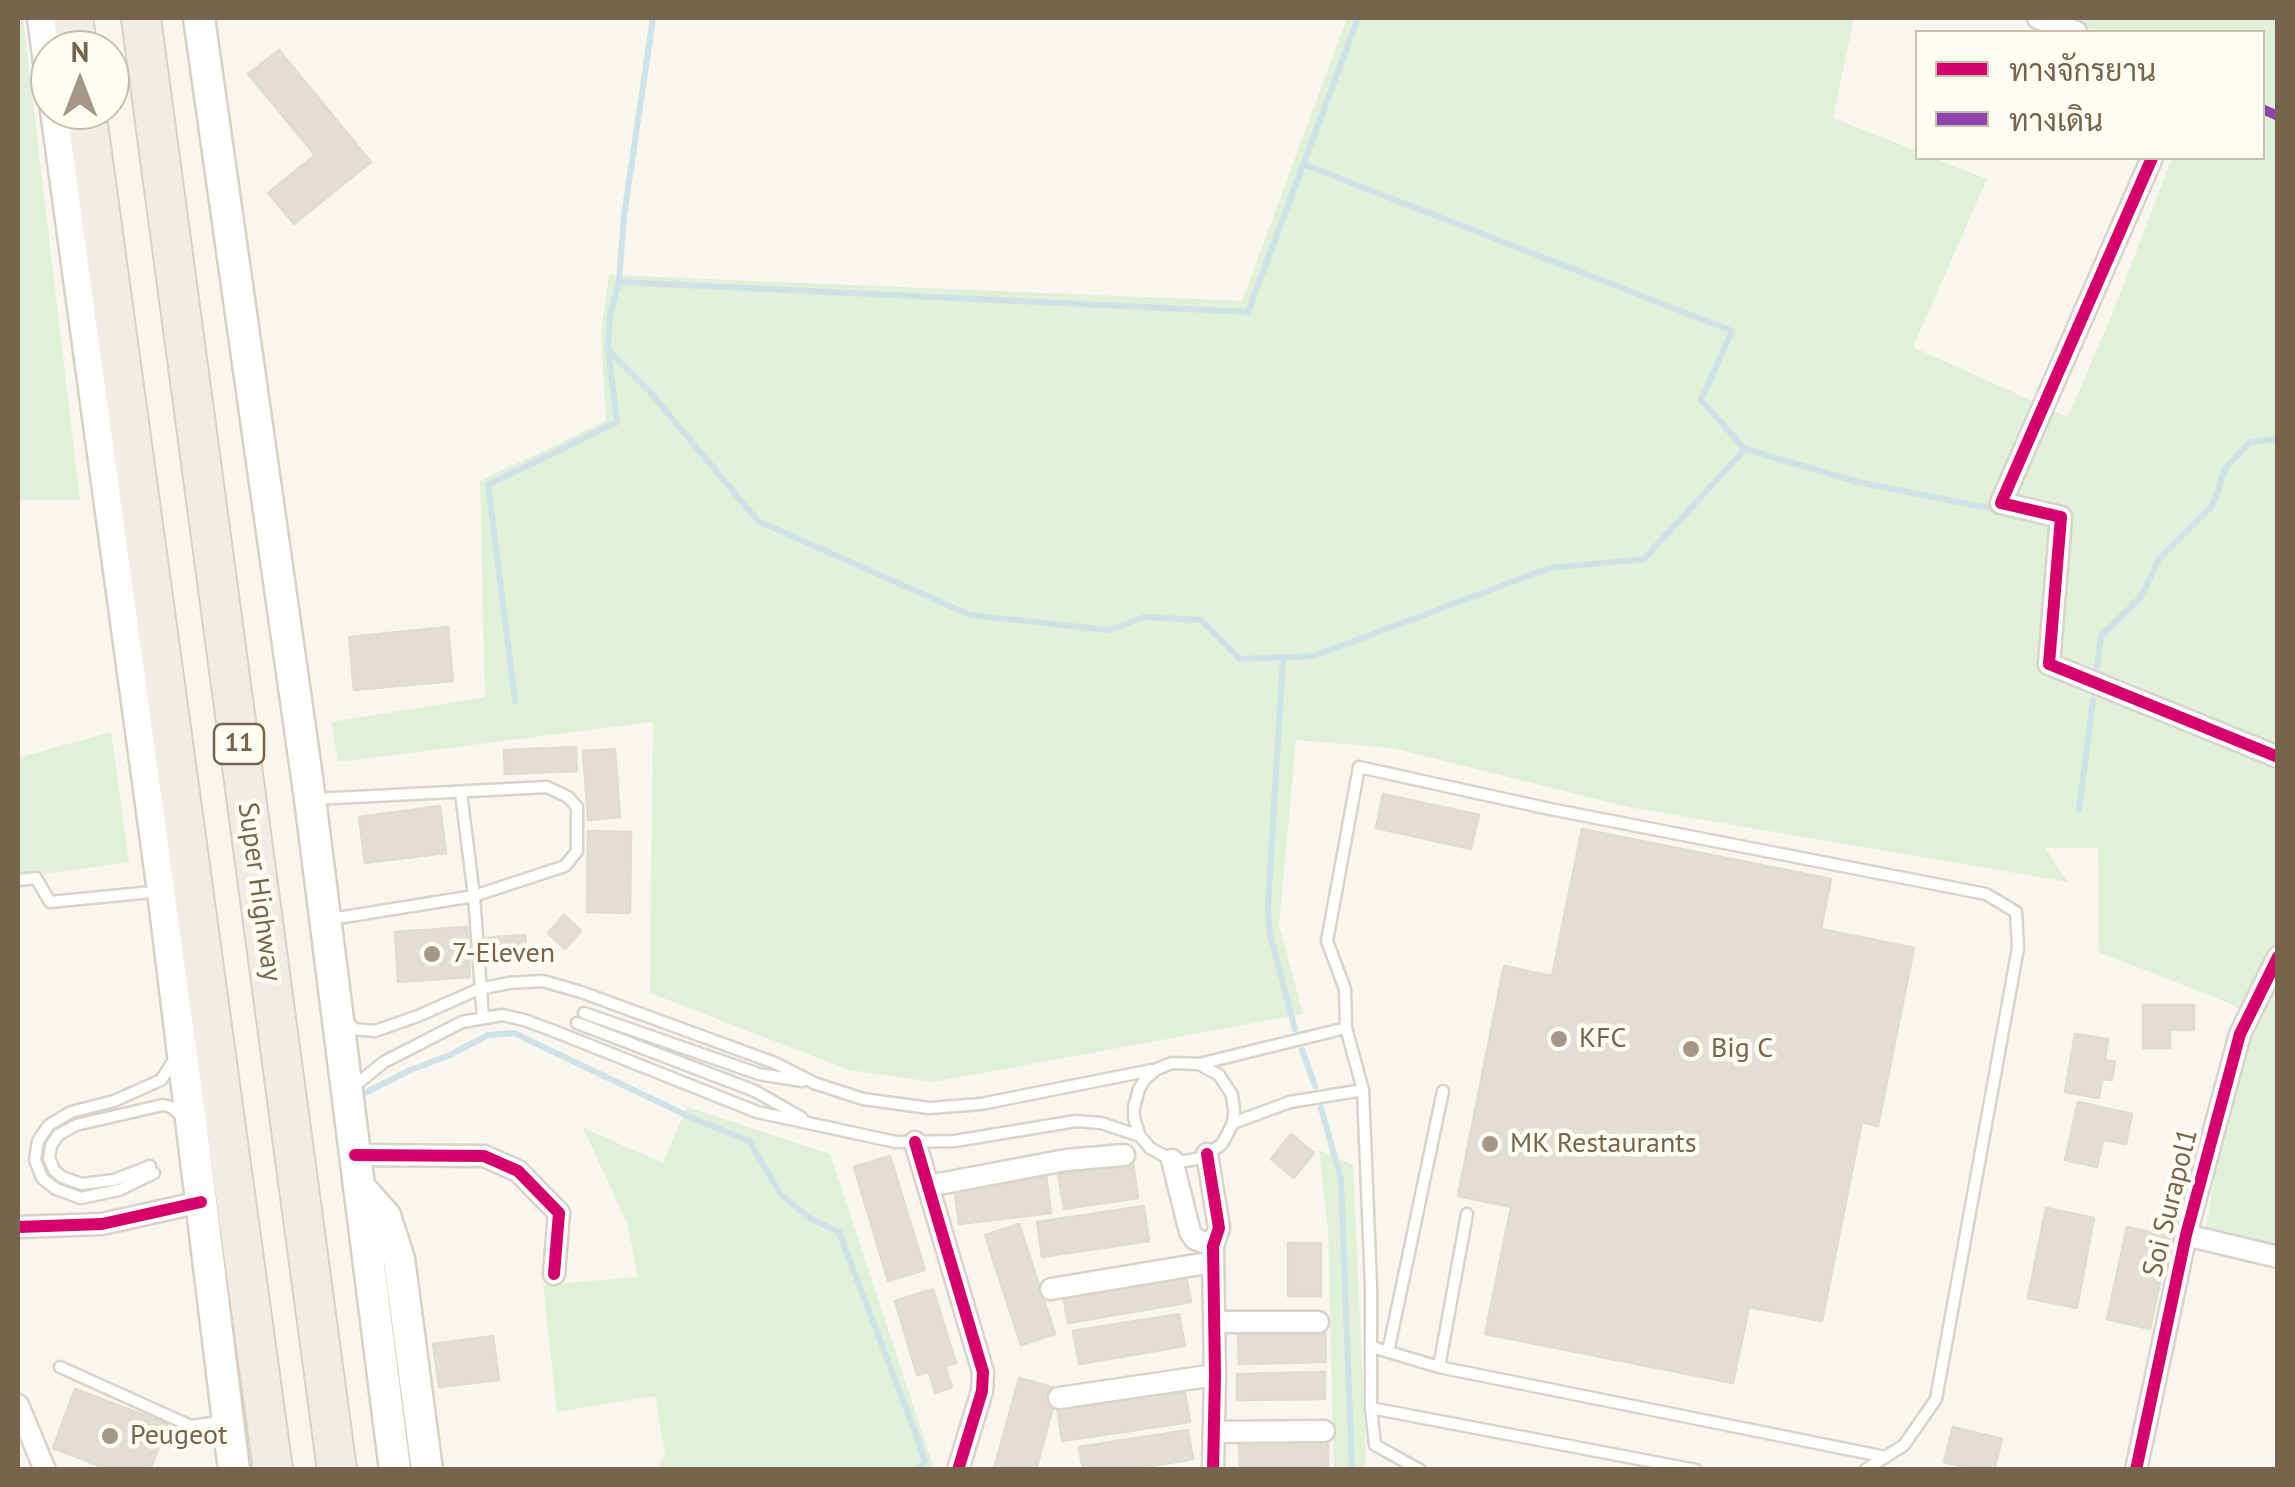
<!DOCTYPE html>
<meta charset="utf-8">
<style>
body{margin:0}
#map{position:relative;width:2295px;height:1487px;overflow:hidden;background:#f8f6ee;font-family:"PT Sans",Sarabun,sans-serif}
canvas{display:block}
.frame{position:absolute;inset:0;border:20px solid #77644d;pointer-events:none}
.legend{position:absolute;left:1915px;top:30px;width:350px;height:130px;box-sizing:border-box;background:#fffcf1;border:2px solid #c9bfaf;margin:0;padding:12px 18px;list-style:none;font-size:30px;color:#77644d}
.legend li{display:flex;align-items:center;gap:20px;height:50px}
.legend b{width:50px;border:2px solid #c9bfaf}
.north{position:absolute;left:30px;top:30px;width:100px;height:100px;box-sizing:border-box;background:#fffcf1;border:2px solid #c9bfaf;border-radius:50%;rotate:0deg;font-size:28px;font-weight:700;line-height:40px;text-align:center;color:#77644d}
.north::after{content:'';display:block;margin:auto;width:35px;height:45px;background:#a49785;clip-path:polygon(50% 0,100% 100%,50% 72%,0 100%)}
</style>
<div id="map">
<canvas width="2295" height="1487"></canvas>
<div class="frame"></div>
<ul class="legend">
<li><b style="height:12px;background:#d6006c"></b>ทางจักรยาน</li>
<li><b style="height:12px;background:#8e44ad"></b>ทางเดิน</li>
</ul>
<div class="north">N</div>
</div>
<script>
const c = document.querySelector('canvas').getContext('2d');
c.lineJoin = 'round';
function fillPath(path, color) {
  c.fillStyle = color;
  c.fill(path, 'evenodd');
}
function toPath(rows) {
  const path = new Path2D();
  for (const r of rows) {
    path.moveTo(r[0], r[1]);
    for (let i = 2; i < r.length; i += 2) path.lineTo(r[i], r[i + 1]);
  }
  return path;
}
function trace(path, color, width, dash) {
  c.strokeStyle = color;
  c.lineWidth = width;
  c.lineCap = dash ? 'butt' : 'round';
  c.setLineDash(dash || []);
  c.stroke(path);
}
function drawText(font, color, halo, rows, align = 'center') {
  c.font = font + ' "PT Sans",sans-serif';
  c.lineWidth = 9;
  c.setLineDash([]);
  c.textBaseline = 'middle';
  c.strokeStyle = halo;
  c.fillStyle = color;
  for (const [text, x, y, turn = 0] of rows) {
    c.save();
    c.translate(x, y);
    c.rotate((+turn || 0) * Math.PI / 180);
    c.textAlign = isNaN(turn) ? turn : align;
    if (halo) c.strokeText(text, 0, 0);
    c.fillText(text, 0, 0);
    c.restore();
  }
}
const green = toPath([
 [18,18,23,18,80,500,18,500],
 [1347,18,1854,18,1833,118,1917,151,1918,158,1933,158,1987,179,1913,347,2068,417,2115,307,2172,158,2262,158,2262,32,2098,32,2065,20,2066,18,2277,18,2277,1246,2206,1229,2222,1130,2236,1077,2259,1021,2231,1004,2099,952,2098,848,2045,848,2068,882,1628,807,1393,748,1296,740,1279,925,1303,1014,933,1082,849,1070,650,993,653,722,338,762,331,722,485,697,480,481,606,421,601,333,609,275,1242,301],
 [111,732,129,862,18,878,18,758],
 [687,1107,830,1154,933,1465,925,1470,658,1469,665,1453,655,1396,557,1412,543,1285,638,1277,627,1223,583,1128,663,1163],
 [1319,1150,1353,1165,1366,1457,1364,1469,1334,1469,1328,1230]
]);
const stream = toPath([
 [1303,164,1732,331,1701,400,1745,449],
 [619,282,1248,312,1358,18],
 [608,350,650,392,758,521,970,615,1108,630,1145,617,1201,620,1240,659,1314,656,1549,568,1644,559,1745,449,1858,482,1998,510],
 [1283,658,1268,905,1269,931,1295,1029],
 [2097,667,2101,636,2141,597,2159,559,2213,505,2225,469,2250,442,2278,439],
 [515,701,488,485,617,422,608,350,610,316,619,282,624,216,653,18],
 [2079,809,2093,700],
 [1302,1050,1315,1086],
 [359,1096,408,1071,450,1055,488,1035,514,1033,692,1118,749,1141,781,1195,811,1219,839,1232,918,1440,925,1462,917,1470],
 [1321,1108,1341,1179,1352,1470]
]);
const building = toPath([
 [279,50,371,162,294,224,268,193,315,155,248,74,279,50],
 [448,627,453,681,354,690,349,637,448,627],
 [576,747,577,771,505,774,504,750,576,747],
 [615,749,620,817,588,820,583,751,615,749],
 [1383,794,1479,815,1471,849,1376,828,1383,794],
 [440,806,446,853,365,863,359,817,440,806],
 [1582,829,1831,879,1821,929,1914,948,1878,1126,1862,1122,1822,1321,1749,1307,1733,1383,1485,1334,1511,1207,1458,1196,1504,966,1552,976,1582,829],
 [588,831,631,832,630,913,587,912,588,831],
 [564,915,581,931,565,949,548,933,564,915],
 [467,927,470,977,398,982,395,932,467,927],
 [525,935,527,957,486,960,484,938,525,935],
 [2143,1005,2194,1005,2194,1030,2170,1030,2170,1048,2143,1048,2143,1005],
 [2075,1034,2108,1039,2105,1060,2115,1062,2112,1080,2102,1079,2099,1098,2065,1092,2075,1034],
 [2078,1102,2132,1114,2126,1144,2103,1140,2097,1167,2065,1160,2078,1102],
 [1291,1134,1314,1153,1294,1178,1271,1159,1291,1134],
 [890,1156,925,1270,888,1281,854,1167,890,1156],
 [1133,1163,1138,1198,1064,1209,1058,1174,1133,1163],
 [1046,1175,1051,1213,959,1224,954,1187,1046,1175],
 [1144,1206,1149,1241,1042,1257,1037,1222,1144,1206],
 [2046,1208,2094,1218,2077,1308,2028,1298,2046,1208],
 [1019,1224,1055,1334,1021,1345,985,1235,1019,1224],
 [2127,1227,2170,1236,2150,1329,2107,1319,2127,1227],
 [1288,1243,1321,1243,1321,1296,1288,1296,1288,1243],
 [1186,1275,1191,1302,1068,1323,1063,1295,1186,1275],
 [933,1289,956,1363,945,1366,952,1387,935,1393,929,1372,917,1375,895,1301,933,1289],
 [1179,1314,1185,1346,1079,1364,1073,1331,1179,1314],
 [1325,1327,1326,1362,1239,1364,1238,1329,1325,1327],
 [493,1336,499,1380,439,1387,433,1344,493,1336],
 [1325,1372,1325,1399,1237,1400,1237,1374,1325,1372],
 [1019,1378,1058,1389,1036,1470,994,1469,1019,1378],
 [1184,1388,1190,1422,1062,1441,1057,1407,1184,1388],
 [75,1389,168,1424,150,1470,110,1470,53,1448,75,1389],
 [1953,1427,2002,1439,1994,1470,1976,1470,1944,1462,1953,1427],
 [1188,1430,1193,1459,1129,1470,1083,1470,1079,1447,1188,1430],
 [1328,1441,1328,1470,1240,1470,1239,1442,1328,1441]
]);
const lane = toPath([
 [461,793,474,896,483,1018],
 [315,799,547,787,568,797,577,807,577,851,565,866,474,896,331,919],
 [18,880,36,878,50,902,162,891],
 [584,1013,759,1074,802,1081],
 [348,1021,354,1029,375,1031,418,1016,479,989,509,983,543,981,581,992,775,1063,814,1083,863,1099,929,1108,981,1104,1152,1070],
 [577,1023,755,1091,802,1118],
 [1199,1064,1346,1028],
 [353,1087,384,1062,462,1022,502,1015,524,1020,554,1031,757,1112,896,1142,955,1141,1076,1121,1101,1123,1140,1136,1150,1148,1172,1160,1185,1161,1202,1158,1222,1144,1233,1123,1234,1111,1232,1095,1219,1075,1199,1064,1172,1063,1157,1069,1145,1079,1139,1089,1134,1107,1134,1118,1140,1136],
 [1233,1123,1290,1102,1363,1090],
 [150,1166,114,1180,82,1184,62,1177,54,1170,49,1158,51,1146,58,1135,76,1125,163,1105,171,1107,184,1118],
 [154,1173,119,1190,81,1198,56,1189,42,1178,35,1160,38,1141,49,1125,71,1112,114,1101,161,1080,176,1057],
 [1372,1347,1439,1367,1886,1457],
 [1388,1352,1443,1091],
 [60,1367,191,1426,226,1421],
 [1439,1367,1467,1214],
 [1371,1408,1696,1470],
 [1420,1470,1375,1445,1371,1408,1371,1286,1363,1090,1346,1028,1345,989,1327,941,1359,767,1550,809,1986,894,2016,912,2018,948,1936,1399,1904,1445,1865,1470]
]);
const street = toPath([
 [2038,18,2076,32],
 [2152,158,2001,503,2061,517,2049,664,2278,757],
 [915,1142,983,1372,982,1391,958,1470],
 [1207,1154,1219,1228,1213,1246,1215,1375,1213,1470],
 [355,1155,484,1156,518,1171,559,1213,554,1274],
 [1172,1160,1190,1232,1195,1239,1213,1246],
 [928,1186,1066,1160,1124,1155],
 [18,1227,102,1224,201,1202],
 [2186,1235,2278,1257],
 [1051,1289,1213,1262],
 [1214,1322,1318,1322],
 [1059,1398,1215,1375],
 [18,1405,45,1470],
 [1214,1432,1324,1431],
 [2136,1470,2186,1235,2240,1034,2278,957]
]);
const secondary = toPath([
 [43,18,50,70],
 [199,18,310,799,395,1470],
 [56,110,163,891,234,1470],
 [359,1187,385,1216,399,1259,427,1470]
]);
const highway = toPath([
 [73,18,78,50],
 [141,18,337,1470],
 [86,110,273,1470]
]);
const quiet = toPath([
 [2262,109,2278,116]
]);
const cycleway = toPath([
 [2152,158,2001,503,2061,517,2049,664,2278,757],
 [915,1142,983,1372,982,1391,958,1470],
 [1207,1154,1219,1228,1213,1246,1215,1375,1213,1470],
 [355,1155,484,1156,518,1171,559,1213,554,1274],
 [18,1227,102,1224,201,1202],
 [2136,1470,2186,1235,2240,1034,2278,957]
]);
const markers = [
 [432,954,10,"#a49785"],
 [1559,1039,10,"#a49785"],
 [1691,1049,10,"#a49785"],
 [1490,1144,10,"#a49785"],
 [110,1436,10,"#a49785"]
];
const shields = [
 [239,744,50]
];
const shieldNames = [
 ["11",239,744]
];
const streetNames = [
 ["Super Highway",259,892,82],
 ["Soi Surapol1",2171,1203,-76]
];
const poiNames = [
 ["7-Eleven",452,954],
 ["KFC",1579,1039],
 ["Big C",1711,1049],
 ["MK Restaurants",1510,1144],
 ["Peugeot",130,1436]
];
fillPath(green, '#e1f0d9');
trace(stream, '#cfe2e8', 6);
fillPath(building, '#e3ddd3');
trace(building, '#e1dbd0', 2.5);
trace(lane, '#d8d3cc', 15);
trace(street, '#d8d3cc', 25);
trace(secondary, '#d6d2c9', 35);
trace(highway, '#d7d1c7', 42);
trace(lane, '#fefefc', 10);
trace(street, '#fefefc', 20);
trace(secondary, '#fefefc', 30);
trace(highway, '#f1ece6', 38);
trace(quiet, '#8e44ad', 10, [20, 10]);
trace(cycleway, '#d6006c', 12);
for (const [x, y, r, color] of markers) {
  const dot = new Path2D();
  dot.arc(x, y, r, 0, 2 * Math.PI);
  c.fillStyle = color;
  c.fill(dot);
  trace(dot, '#fffcf1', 4);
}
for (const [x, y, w] of shields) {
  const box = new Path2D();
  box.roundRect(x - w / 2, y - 20, w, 40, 8);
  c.fillStyle = '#fffcf1';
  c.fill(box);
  trace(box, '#77644d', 2.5);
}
drawText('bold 25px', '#77644d', null, shieldNames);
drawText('28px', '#77644d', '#fffcf1', streetNames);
drawText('28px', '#77644d', '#fffcf1', poiNames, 'left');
</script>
